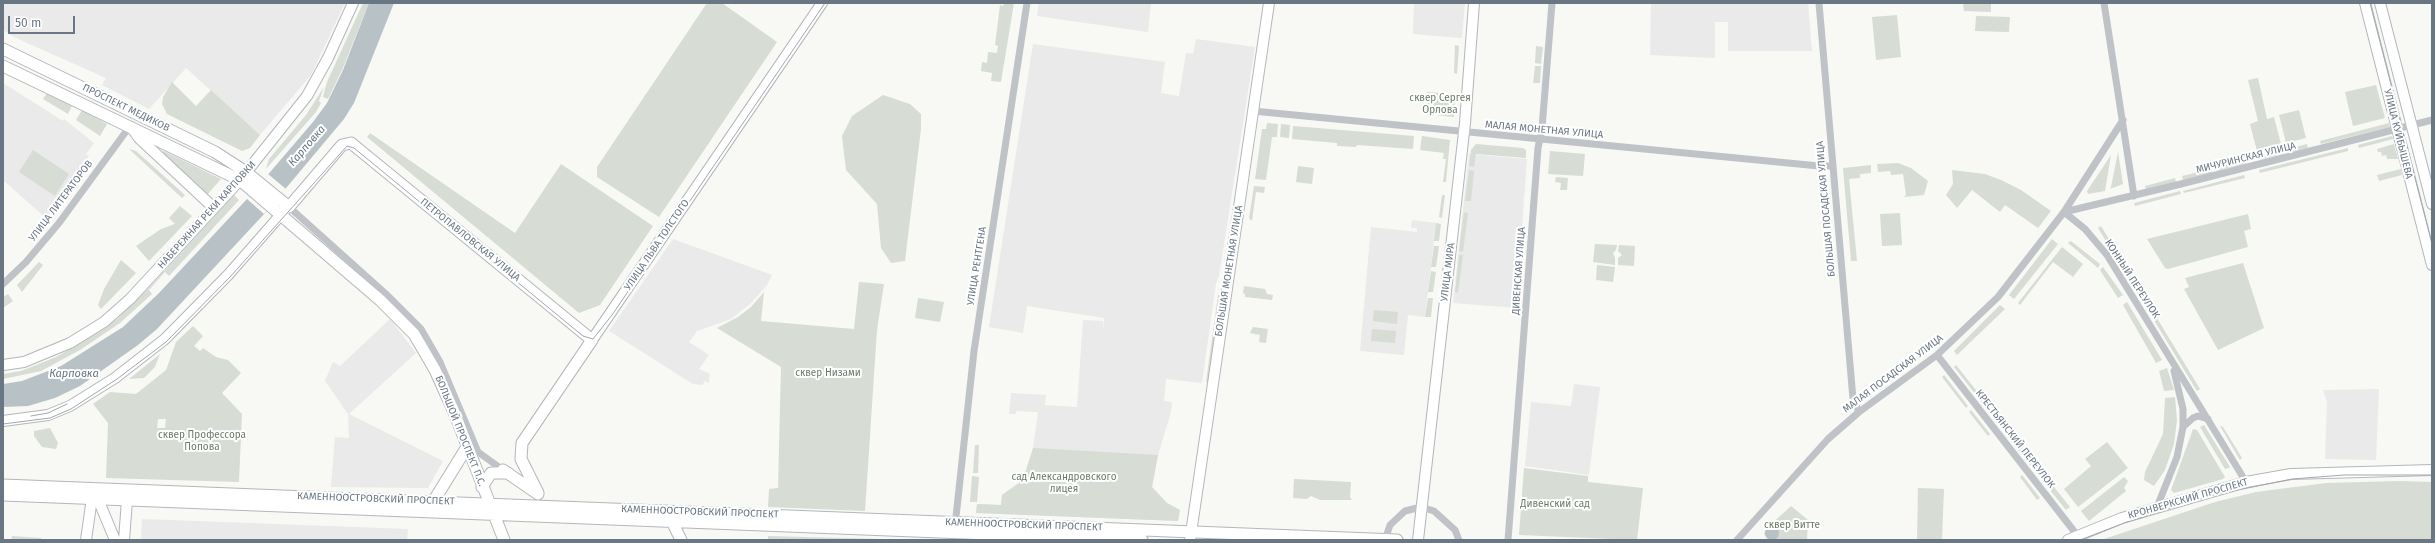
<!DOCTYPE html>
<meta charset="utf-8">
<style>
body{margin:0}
#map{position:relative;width:2435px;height:543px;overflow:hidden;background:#f8f8f5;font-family:"Fira Sans",sans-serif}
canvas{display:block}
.frame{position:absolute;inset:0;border:4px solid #697784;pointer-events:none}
.scale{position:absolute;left:8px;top:16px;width:67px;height:18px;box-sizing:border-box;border:2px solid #697784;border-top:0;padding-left:5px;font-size:12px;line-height:14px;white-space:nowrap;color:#697784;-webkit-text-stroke:3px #fff;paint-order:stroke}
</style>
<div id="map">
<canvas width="2435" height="543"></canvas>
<div class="frame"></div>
<div class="scale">50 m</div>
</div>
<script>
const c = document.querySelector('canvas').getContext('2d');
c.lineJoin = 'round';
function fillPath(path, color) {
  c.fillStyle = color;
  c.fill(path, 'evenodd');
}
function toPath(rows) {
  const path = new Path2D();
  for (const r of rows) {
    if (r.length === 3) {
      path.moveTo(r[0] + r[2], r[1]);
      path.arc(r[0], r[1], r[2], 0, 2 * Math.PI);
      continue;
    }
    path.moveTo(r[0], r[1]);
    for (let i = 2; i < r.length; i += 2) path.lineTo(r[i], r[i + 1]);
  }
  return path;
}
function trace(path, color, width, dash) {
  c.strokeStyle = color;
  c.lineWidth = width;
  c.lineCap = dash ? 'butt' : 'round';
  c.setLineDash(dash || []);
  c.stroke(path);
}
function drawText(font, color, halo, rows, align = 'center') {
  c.font = font + ' "Fira Sans",sans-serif';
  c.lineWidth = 4;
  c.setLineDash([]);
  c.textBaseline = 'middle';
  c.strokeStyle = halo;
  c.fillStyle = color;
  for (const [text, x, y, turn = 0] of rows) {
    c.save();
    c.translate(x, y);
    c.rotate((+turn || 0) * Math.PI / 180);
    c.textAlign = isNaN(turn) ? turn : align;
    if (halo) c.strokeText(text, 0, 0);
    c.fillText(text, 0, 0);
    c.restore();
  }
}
const built = toPath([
 [3,3,345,3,311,75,260,135,186,68,149,109,102,85,106,78,16,38,3,30],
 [1039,3,1151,3,1148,32,1037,16],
 [1414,3,1465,3,1462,38,1413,34],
 [1651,3,1808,3,1812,51,1728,51,1728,22,1715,22,1715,58,1650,55],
 [1196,39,1255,47,1219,276,1216,283,1202,383,1166,379,1164,401,1172,402,1171,412,1158,455,1152,487,1167,503,1180,510,1178,521,976,513,977,504,1001,505,1002,495,1023,480,1033,448,1038,412,1016,411,1016,414,1009,414,1011,393,1046,395,1045,405,1077,407,1083,320,1103,321,1103,331,1104,318,1027,306,1023,333,989,327,1033,44,1165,62,1161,93,1179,96,1186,53,1193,54],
 [3,83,63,121,64,119,94,143,86,154,89,156,48,220,3,180],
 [1469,154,1527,159,1516,308,1453,303],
 [1412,220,1436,223,1425,317,1408,315,1404,355,1360,351,1371,227,1417,232,1417,228,1411,228],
 [673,239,772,275,767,285,750,304,731,319,697,331,689,342,709,355,699,369,710,374,709,383,704,381,703,385,693,384,609,331],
 [390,319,416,353,349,414,443,461,428,488,331,487,335,437,349,438,348,414,325,381,333,362,340,366],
 [1574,384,1600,387,1589,475,1525,466,1531,402,1571,406],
 [2379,389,2376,460,2325,459,2327,402,2323,390],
 [142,519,408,529,407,540,141,540]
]);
const green = toPath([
 [363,3,369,3,342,70,328,99,323,97,327,82],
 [707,3,722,3,777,42,659,217,597,177,597,167],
 [1004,3,1014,3,1001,82,991,81,992,73,981,71,982,62,987,63,988,52,997,53,998,46,995,45,1000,5,1003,6],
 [1963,3,1991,3,1991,12,1964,11],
 [1897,15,1901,57,1876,60,1872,17],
 [1976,16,2010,17,2009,32,1975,31],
 [1455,45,1459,46,1457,74,1454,73],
 [1536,46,1543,47,1541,64,1535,63],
 [1535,66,1541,66,1540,83,1533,83],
 [2258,78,2267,119,2274,117,2281,144,2257,151,2250,124,2258,121,2248,80],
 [172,82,196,106,211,90,260,135,250,148,242,151,167,114,162,104,163,97],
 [2376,85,2385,118,2353,126,2345,92],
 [324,87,319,101,321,103,316,112,266,169,269,159,306,115],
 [1427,92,1455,94,1454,117,1425,114],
 [47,93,72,106,68,114,43,99],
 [883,95,910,104,921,114,921,129,905,261,891,263,881,248,877,204,846,170,842,136,852,116],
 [82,110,107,124,100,136,76,120],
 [2299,110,2306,138,2286,143,2279,115],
 [1267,123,1278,124,1277,137,1272,137,1266,180,1255,179,1262,129,1266,129],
 [2389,123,2390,127,2321,144,2320,141],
 [1281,124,1290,125,1289,138,1280,137],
 [1293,126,1414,136,1413,149,1357,145,1356,147,1337,146,1337,143,1292,139],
 [370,133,515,233,561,164,653,226,600,305,579,313,367,137],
 [1422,136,1450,140,1446,182,1443,182,1446,159,1443,159,1444,153,1420,150],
 [2392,136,2393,139,2359,148,2358,145],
 [1476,144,1523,148,1526,150,1526,158,1476,154,1474,167,1469,166,1471,150],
 [2307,144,2308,148,2289,153,2288,149],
 [2394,144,2398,159,2387,159,2386,155,2382,156,2381,152,2378,152,2377,149],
 [2348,148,2348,151,2260,173,2259,170],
 [129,149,136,151,185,195,182,198],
 [33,150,69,174,55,196,19,172],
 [2283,150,2284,154,2259,160,2258,157],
 [164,151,221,179,206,196,161,153],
 [1550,151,1585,154,1583,176,1548,174],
 [2118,152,2123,184,2110,189,2111,187],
 [2111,155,2105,191,2088,194,2087,191],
 [2245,160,2246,164,2217,171,2216,167],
 [1898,163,1911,168,1928,181,1924,195,1904,197,1906,195,1903,174,1891,175,1890,171,1878,172,1877,164],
 [1871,165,1871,173,1860,174,1860,178,1849,179,1857,261,1851,261,1843,168],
 [1298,166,1314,168,1312,184,1296,182],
 [2211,169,2212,173,2183,180,2182,176],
 [2401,169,2402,175,2379,181,2377,175],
 [1469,170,1474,171,1471,201,1465,201],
 [1952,170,1985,174,2001,180,2021,190,2051,211,2038,228,2005,205,2000,212,1972,190,1957,208,1946,195,1953,184],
 [2244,175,2245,178,2184,193,2183,191],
 [1556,177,1568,178,1567,190,1560,190,1561,183,1555,182],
 [2175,178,2176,182,2146,189,2145,186],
 [1254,186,1265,187,1264,193,1256,192,1252,221,1249,218],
 [2180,191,2181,194,2135,206,2134,203],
 [234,195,239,200,169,276,165,272,149,290,152,294,120,323,80,350,41,371,3,379,3,374,21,371,56,357,99,332,117,319,148,289],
 [1442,195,1445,195,1442,218,1439,217],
 [180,206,192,216,149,261,136,246,161,229,175,224,169,218],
 [1464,212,1468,213,1463,252,1459,251],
 [1900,213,1902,245,1882,246,1880,214],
 [2248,214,2251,229,2244,231,2248,247,2168,269,2165,268,2147,239],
 [1436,223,1441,224,1439,241,1434,241],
 [2101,226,2200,389,2197,391,2098,228],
 [2052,239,2058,244,2014,299,2009,295],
 [2071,241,2100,264,2098,268,2068,243],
 [1595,244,1617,245,1616,250,1613,253,1615,258,1615,265,1593,262],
 [1619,245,1635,246,1634,266,1618,265,1618,258,1622,255,1618,251],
 [1434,246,1439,246,1436,267,1431,267],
 [2062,247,2083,264,2073,277,2053,262,2020,305,2018,303],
 [1459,255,1463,255,1458,293,1455,292],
 [121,260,136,273,101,309,98,305,104,289],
 [39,262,43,265,22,292,17,285],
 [2243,263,2264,328,2218,350,2184,289,2189,287,2185,278],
 [1597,265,1615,267,1613,282,1596,280],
 [2103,267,2123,295,2118,298,2100,270],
 [1431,271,1436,272,1433,292,1428,292],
 [859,282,884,284,877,330,865,511,768,507,769,489,778,488,781,367,717,328,738,317,751,307,764,292,761,321,854,329],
 [1244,286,1265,289,1267,294,1273,295,1272,300,1245,297,1245,294,1243,293],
 [8,294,13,301,3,308,3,297],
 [1218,295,1220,295,1208,382,1206,382],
 [918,298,944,302,940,322,915,318],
 [1428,298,1433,298,1431,317,1425,317],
 [2127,302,2162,360,2156,363,2123,305],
 [2000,305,2005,309,1957,355,1954,351],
 [1374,310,1398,312,1397,324,1373,321],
 [193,326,203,336,194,346,200,351,203,348,216,357,228,360,241,373,222,393,242,414,239,482,106,478,108,423,93,404,110,392,136,394,166,370,176,342],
 [158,419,166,419,165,428,157,428],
 [1253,327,1268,329,1266,343,1259,342,1260,335,1250,333],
 [1372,329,1396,331,1395,343,1371,341],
 [160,354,155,367,144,378,129,379],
 [1956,365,2011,434,2008,436,1954,367],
 [2167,368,2174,390,2164,391,2159,371],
 [1944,375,1968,406,1966,408,1942,377],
 [2175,397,2177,420,2174,444,2165,470,2154,486,2144,480,2145,472,2163,434,2165,398],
 [1971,410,1990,434,1988,436,1969,412],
 [2204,425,2230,467,2229,468,2225,469,2200,427],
 [2220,426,2223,427,2242,458,2240,460],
 [50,428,58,443,56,449,42,447,34,436,34,431],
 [2193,429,2197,430,2225,477,2223,479,2174,493,2171,490],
 [2017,441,2070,507,2066,510,2014,445],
 [2107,442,2128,468,2078,507,2064,489,2091,466,2085,459],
 [975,445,979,445,978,473,973,473],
 [1033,448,1158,455,1152,487,1167,503,1180,510,1178,521,976,513,977,504,1001,505,1002,495,1023,480],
 [1524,468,1588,476,1588,482,1643,488,1637,540,1519,535],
 [2022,475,2040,498,2037,500,2020,477],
 [972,476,979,477,977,502,970,502],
 [2124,477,2128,481,2124,488,2126,491,2089,521,2081,511],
 [1294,479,1351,482,1350,497,1352,500,1320,500,1311,496,1307,499,1293,498],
 [2399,481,2432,482,2432,540,2101,540,2215,502,2256,492,2326,483],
 [1918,488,1944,489,1942,540,1917,540],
 [1791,506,1808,520,1807,540,1768,540,1764,534,1766,529],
 [12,536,41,538,41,540,11,540],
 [768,536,883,539,883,540,768,540]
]);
const water = toPath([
 [369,3,394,3,354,103,344,119,266,212,157,329,138,345,80,386,55,398,28,406,3,407,3,384,22,381,61,366,123,327,159,293,247,199,313,122,327,103,343,70],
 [1772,533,7]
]);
const pier = toPath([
 [268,174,286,189,264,214,247,199]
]);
const street = toPath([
 [1819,3,1853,399,1859,412],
 [2104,3,2134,196],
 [1253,111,1819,166,1833,166],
 [289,207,386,294,421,329,440,362,478,452,503,470],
 [2064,212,2181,184,2432,120],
 [2064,212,2085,229,2107,255,2246,482],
 [3,284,26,262,59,223,130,126],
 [1937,355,2077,535],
 [2183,427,2193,418,2198,416,2208,419],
 [2157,507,2177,457,2183,427,2183,409,2174,371],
 [955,526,974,351,1027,3],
 [1385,540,1390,525,1405,511,1421,507,1434,511,1455,530,1459,540],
 [1508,540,1538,148,1542,128,1552,3],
 [1737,540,1828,439,1859,412,1937,355,1998,297,2064,212,2123,120]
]);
const secondary = toPath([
 [2365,3,2432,265],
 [2380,3,2432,204],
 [131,127,139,138,214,208],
 [592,340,822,3],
 [3,365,24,362,70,343,104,322,130,299,240,180,307,96,328,58,353,3],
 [3,421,48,415,70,406,115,378,165,339,228,275,285,210],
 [95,492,115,540],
 [86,540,92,498],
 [124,540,127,500],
 [1190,540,1269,3],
 [1418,540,1465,123,1474,3],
 [2068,540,2122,518,2246,482,2291,474,2432,470]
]);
const primary = toPath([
 [3,49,215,152,246,172,289,207,342,145,351,143,592,340,522,443,521,459,538,493],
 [3,66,240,180,380,300,414,334,435,370,454,412,504,540],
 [503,470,538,494],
 [3,485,1397,540],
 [482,487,491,473,508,473],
 [3,495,1142,540],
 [433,502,467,447],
 [670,517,681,540]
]);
const tram = toPath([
 [2370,3,2432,244],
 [31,416,48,413,67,404],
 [3,424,50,418,71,409,117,379,166,342,230,277,347,146,354,148,583,336,593,339,612,315,825,3],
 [2080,540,2127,522,2213,495,2292,479,2344,475,2432,475]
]);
const parkNames = [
 ["сквер Сергея",1440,98],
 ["Орлова",1440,110],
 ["сквер Низами",828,373],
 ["сквер Профессора",202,435],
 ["Попова",202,447],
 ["сад Александровского",1064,477],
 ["лицея",1064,489],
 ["Дивенский сад",1555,504],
 ["сквер Витте",1792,525]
];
const streetNames = [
 ["ПРОСПЕКТ МЕДИКОВ",126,108,26],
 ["МАЛАЯ МОНЕТНАЯ УЛИЦА",1544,130,5],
 ["УЛИЦА КУЙБЫШЕВА",2398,134,76],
 ["МИЧУРИНСКАЯ УЛИЦА",2246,158,-14],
 ["УЛИЦА ЛИТЕРАТОРОВ",61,201,-53],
 ["БОЛЬШАЯ ПОСАДСКАЯ УЛИЦА",1826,209,-95],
 ["НАБЕРЕЖНАЯ РЕКИ КАРПОВКИ",207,215,-48],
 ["ПЕТРОПАВЛОВСКАЯ УЛИЦА",470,240,39],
 ["УЛИЦА ЛЬВА ТОЛСТОГО",657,245,-56],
 ["УЛИЦА РЕНТГЕНА",977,266,-81],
 ["БОЛЬШАЯ МОНЕТНАЯ УЛИЦА",1229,271,-81],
 ["ДИВЕНСКАЯ УЛИЦА",1519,271,-86],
 ["УЛИЦА МИРА",1448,272,-83],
 ["КОННЫЙ ПЕРЕУЛОК",2132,279,57],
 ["МАЛАЯ ПОСАДСКАЯ УЛИЦА",1893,374,-37],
 ["БОЛЬШОЙ ПРОСПЕКТ П.С.",460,431,68],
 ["КРЕСТЬЯНСКИЙ ПЕРЕУЛОК",2015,439,52],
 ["КАМЕННООСТРОВСКИЙ ПРОСПЕКТ",376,499,2],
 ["КРОНВЕРКСКИЙ ПРОСПЕКТ",2188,499,-16],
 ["КАМЕННООСТРОВСКИЙ ПРОСПЕКТ",700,512,2],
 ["КАМЕННООСТРОВСКИЙ ПРОСПЕКТ",1024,525,2]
];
const waterNames = [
 ["Карповка",307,146,-49],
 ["Карповка",74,374]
];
fillPath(built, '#e9eae9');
fillPath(green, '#d7dcd5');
fillPath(water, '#b8c2c6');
fillPath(pier, '#f8f8f5');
trace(secondary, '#b2b7bc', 12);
trace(primary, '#b3b7bb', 13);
trace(street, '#bfc3c7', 7);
trace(secondary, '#fff', 10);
trace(primary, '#fff', 11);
trace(tram, '#a1a7ad', 1);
drawText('10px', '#6b7b68', '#fff', parkNames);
drawText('10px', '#697784', '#fff', streetNames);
drawText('italic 11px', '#65777f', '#fff', waterNames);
</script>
